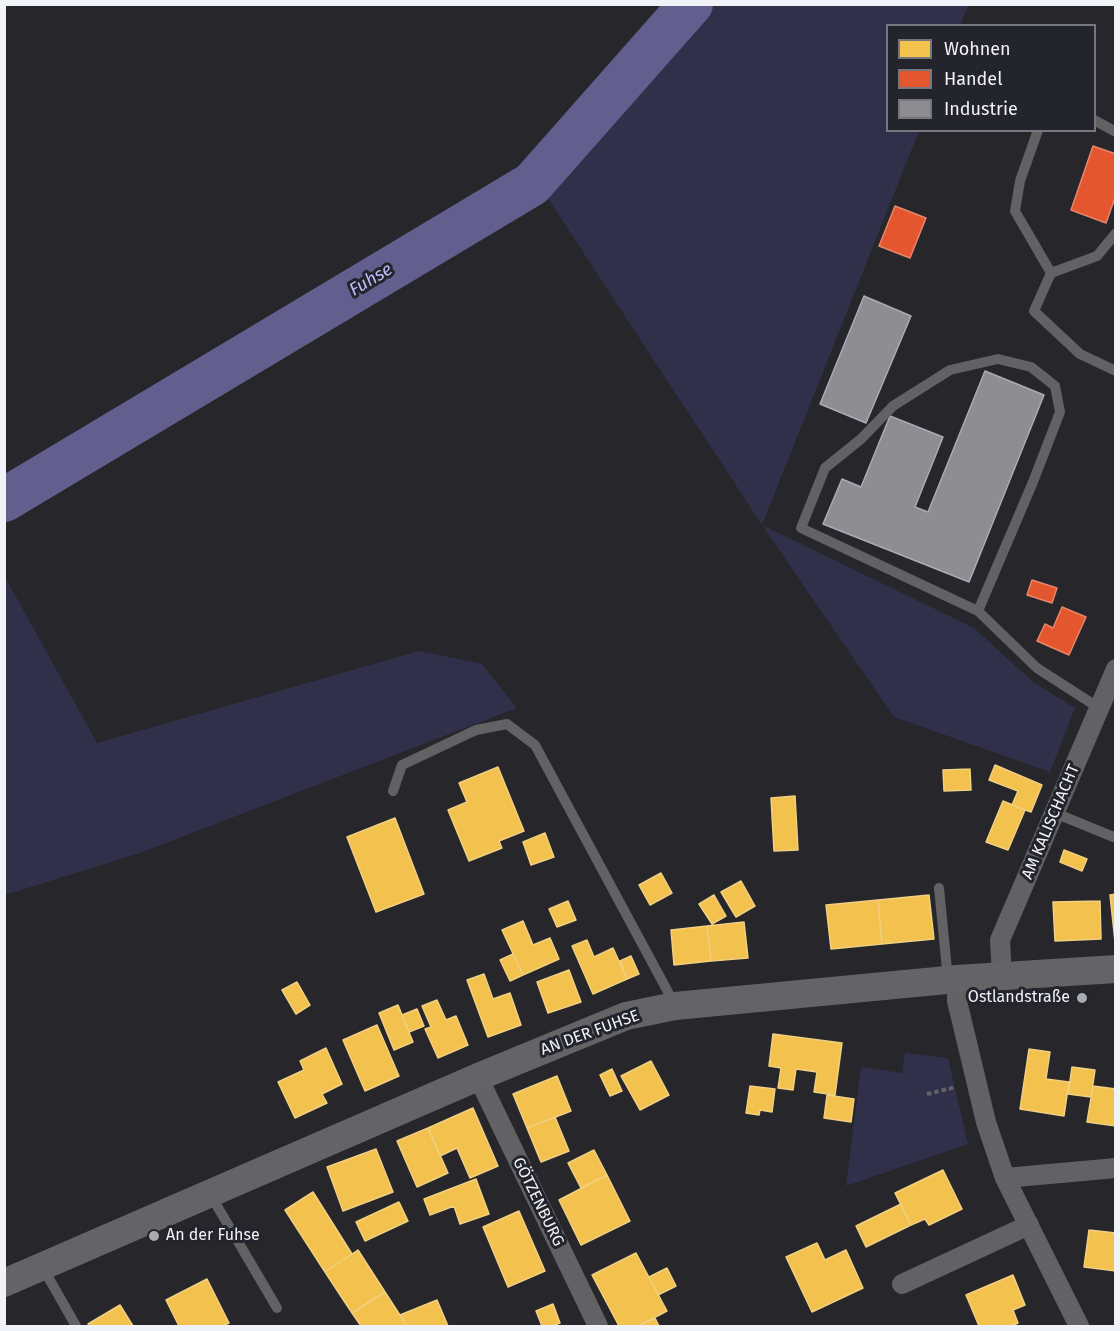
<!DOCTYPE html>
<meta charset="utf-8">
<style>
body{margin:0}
#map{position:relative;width:1120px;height:1331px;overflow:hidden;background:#26262b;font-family:"Fira Sans",sans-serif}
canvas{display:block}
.frame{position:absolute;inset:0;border:6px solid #f2f2f9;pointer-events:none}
.legend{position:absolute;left:886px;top:24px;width:210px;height:108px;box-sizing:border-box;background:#24242d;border:2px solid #76767f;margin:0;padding:8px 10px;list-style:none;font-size:18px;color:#f2f2f9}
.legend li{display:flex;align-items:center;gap:12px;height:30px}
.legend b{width:30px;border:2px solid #76767f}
</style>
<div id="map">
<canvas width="1120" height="1331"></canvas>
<div class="frame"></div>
<ul class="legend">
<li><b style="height:16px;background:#f2c14e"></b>Wohnen</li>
<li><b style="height:16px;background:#e4572e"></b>Handel</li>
<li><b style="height:16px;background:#8d8d92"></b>Industrie</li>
</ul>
</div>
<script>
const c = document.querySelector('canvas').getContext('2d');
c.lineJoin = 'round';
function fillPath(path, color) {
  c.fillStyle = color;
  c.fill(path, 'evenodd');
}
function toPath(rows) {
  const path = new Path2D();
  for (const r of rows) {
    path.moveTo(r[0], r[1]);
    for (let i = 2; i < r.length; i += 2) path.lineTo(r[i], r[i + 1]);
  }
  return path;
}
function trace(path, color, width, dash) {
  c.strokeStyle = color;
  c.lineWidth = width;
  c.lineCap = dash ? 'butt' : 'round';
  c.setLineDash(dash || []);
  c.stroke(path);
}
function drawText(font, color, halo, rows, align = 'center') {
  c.font = font + ' "Fira Sans",sans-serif';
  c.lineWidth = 6;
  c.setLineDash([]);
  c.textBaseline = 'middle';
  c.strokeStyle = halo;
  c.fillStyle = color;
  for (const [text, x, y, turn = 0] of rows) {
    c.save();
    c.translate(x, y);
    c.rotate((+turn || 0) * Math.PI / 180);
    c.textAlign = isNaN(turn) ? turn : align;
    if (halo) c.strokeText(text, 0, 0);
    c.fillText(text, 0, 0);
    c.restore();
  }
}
const green = toPath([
 [703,5,969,5,960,25,888,26,888,130,919,131,762,525,974,628,1033,682,1075,708,1050,772,894,717,762,525,543,191],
 [5,577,97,743,419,651,482,664,517,708,140,853,5,895],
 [905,1053,948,1058,968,1144,846,1186,861,1067,902,1073]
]);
const homes = toPath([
 [995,765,1042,785,1031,812,1012,805,1018,791,989,780,995,765],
 [498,767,524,831,499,841,502,848,469,861,448,810,467,802,459,783,498,767],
 [970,769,971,790,944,791,943,770,970,769],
 [795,796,798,850,774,851,771,798,795,796],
 [1003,801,1025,810,1008,850,986,842,1003,801],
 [395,818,424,894,376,912,347,837,395,818],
 [545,833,554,857,531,865,523,842,545,833],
 [1064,850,1087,859,1082,871,1060,862,1064,850],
 [661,873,672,893,650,905,639,885,661,873],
 [741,881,755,906,736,917,721,892,741,881],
 [1116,894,1116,942,1115,942,1110,895,1116,894],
 [714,895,726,916,712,924,699,904,714,895],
 [929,895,934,939,882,944,878,900,929,895],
 [878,900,882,944,831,949,826,905,878,900],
 [568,901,576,920,557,927,549,909,568,901],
 [1100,901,1101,939,1055,941,1053,902,1100,901],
 [523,921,533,945,550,938,559,959,523,975,502,930,523,921],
 [744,922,748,958,711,961,707,926,744,922],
 [707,926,711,961,674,965,671,930,707,926],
 [587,940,594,957,613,948,627,979,593,994,572,946,587,940],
 [513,954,523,975,510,981,500,960,513,954],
 [631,956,639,974,627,979,620,961,631,956],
 [569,970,581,1002,548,1013,537,982,569,970],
 [484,974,493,999,510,993,521,1025,488,1037,467,980,484,974],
 [297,982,310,1005,296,1014,282,990,297,982],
 [437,1000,446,1020,456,1016,468,1045,438,1058,425,1029,431,1027,422,1006,437,1000],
 [398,1005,413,1042,394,1050,379,1013,398,1005],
 [417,1009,424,1026,409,1032,402,1015,417,1009],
 [377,1025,399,1076,365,1091,343,1040,377,1025],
 [773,1034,842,1043,835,1095,814,1092,817,1072,796,1069,793,1090,778,1088,781,1068,769,1066,773,1034],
 [326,1048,342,1084,322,1094,327,1103,295,1118,278,1082,304,1070,300,1061,326,1048],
 [1029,1049,1050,1052,1046,1079,1069,1082,1064,1116,1020,1109,1029,1049],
 [651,1061,669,1095,640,1110,621,1076,651,1061],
 [1072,1067,1095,1070,1091,1097,1068,1094,1072,1067],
 [612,1069,622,1091,610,1096,600,1075,612,1069],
 [557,1076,571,1111,527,1128,513,1094,557,1076],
 [750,1086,775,1089,772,1112,760,1110,759,1115,746,1113,750,1086],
 [1093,1086,1116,1089,1116,1126,1087,1122,1093,1086],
 [827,1095,854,1099,851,1122,824,1118,827,1095],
 [473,1108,498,1166,470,1178,457,1148,440,1156,428,1128,473,1108],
 [555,1117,569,1151,541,1162,527,1128,555,1117],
 [428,1128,448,1173,417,1187,397,1141,428,1128],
 [376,1149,393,1192,343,1211,327,1167,376,1149],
 [594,1150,607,1175,581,1188,568,1163,594,1150],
 [943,1170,962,1209,929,1225,925,1219,911,1225,895,1193,943,1170],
 [607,1175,630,1221,581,1245,559,1200,607,1175],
 [476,1179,489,1214,460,1224,454,1206,430,1215,424,1199,476,1179],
 [313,1192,352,1254,325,1272,285,1210,313,1192],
 [399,1202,408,1221,365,1241,356,1222,399,1202],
 [901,1204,911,1225,866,1247,856,1226,901,1204],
 [519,1211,545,1271,508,1287,483,1227,519,1211],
 [1089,1230,1116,1233,1116,1271,1084,1267,1089,1230],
 [817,1243,825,1260,846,1250,863,1288,812,1312,786,1257,817,1243],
 [358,1250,385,1292,352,1313,325,1272,358,1250],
 [636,1253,667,1311,638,1326,619,1326,592,1275,636,1253],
 [667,1268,676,1286,658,1295,649,1277,667,1268],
 [1013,1275,1025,1305,1013,1310,1018,1323,1011,1326,979,1326,966,1295,1013,1275],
 [207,1279,229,1323,222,1326,179,1326,166,1300,207,1279],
 [385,1292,407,1326,361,1326,352,1313,385,1292],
 [437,1300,448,1326,407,1326,400,1315,437,1300],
 [553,1304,560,1323,552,1326,542,1326,536,1311,553,1304],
 [120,1305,133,1326,89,1326,88,1324,120,1305],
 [655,1318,659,1326,638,1326,655,1318]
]);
const shops = toPath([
 [1093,146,1116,154,1116,195,1106,223,1071,210,1093,146],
 [895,206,926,218,910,258,879,246,895,206],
 [1032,580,1057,588,1052,603,1027,595,1032,580],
 [1062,607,1086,617,1069,655,1037,641,1045,624,1053,628,1062,607]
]);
const industry = toPath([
 [864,296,911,316,866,423,820,404,864,296],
 [985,371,1044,395,969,582,823,524,842,479,861,487,890,416,943,437,915,507,928,512,985,371]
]);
const river = toPath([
 [4,500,532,184,691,4]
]);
const path = toPath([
 [927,1094,956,1087]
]);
const lane = toPath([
 [1094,120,1116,132],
 [1038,130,1020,181,1015,211,1051,273],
 [1116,233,1097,256,1051,273,1034,311,1080,354,1116,371],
 [978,611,801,528,825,468,861,439,893,406,950,370,998,359,1031,367,1055,386,1060,412,1033,482,978,611,1037,668,1099,708],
 [393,791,402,765,476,730,507,724,535,745,675,1005],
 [1055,813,1116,838],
 [939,888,948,980],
 [210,1194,277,1308],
 [43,1268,76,1326]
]);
const street = toPath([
 [1002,976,1000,940,1116,669],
 [957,979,957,1001,986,1122,1005,1178,1079,1326],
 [478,1077,598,1326],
 [1005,1178,1116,1168],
 [902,1284,1029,1225]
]);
const secondary = toPath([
 [4,1283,478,1077,626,1016,675,1006,957,979,1116,969]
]);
const markers = [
 [1082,998,6,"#ababb1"],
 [154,1236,6,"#ababb1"]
];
const streetNames = [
 ["AM KALISCHACHT",1051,822,-67],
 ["AN DER FUHSE",590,1033,-20],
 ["GÖTZENBURG",538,1202,64]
];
const poiNames = [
 ["Ostlandstraße",1070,998],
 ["An der Fuhse",166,1236,"left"]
];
const waterNames = [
 ["Fuhse",371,280,-31]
];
fillPath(green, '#31304b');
fillPath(homes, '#f2c14e');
trace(homes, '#f2d081', 1.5);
fillPath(shops, '#e4572e');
trace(shops, '#e8866b', 1.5);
fillPath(industry, '#8d8d92');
trace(industry, '#ababb1', 1.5);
trace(river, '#625e8e', 44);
trace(path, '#626265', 4, [4.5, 3]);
trace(lane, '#626264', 10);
trace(street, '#626264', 20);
trace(secondary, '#646467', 28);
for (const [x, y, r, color] of markers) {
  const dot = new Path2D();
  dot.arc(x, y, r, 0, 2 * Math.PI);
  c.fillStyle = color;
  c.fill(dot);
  trace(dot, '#24242d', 2);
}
drawText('16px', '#f2f2f9', '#24242d', streetNames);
drawText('16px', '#f2f2f9', '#24242d', poiNames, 'right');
drawText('italic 18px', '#bfbcfb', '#24242d', waterNames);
</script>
